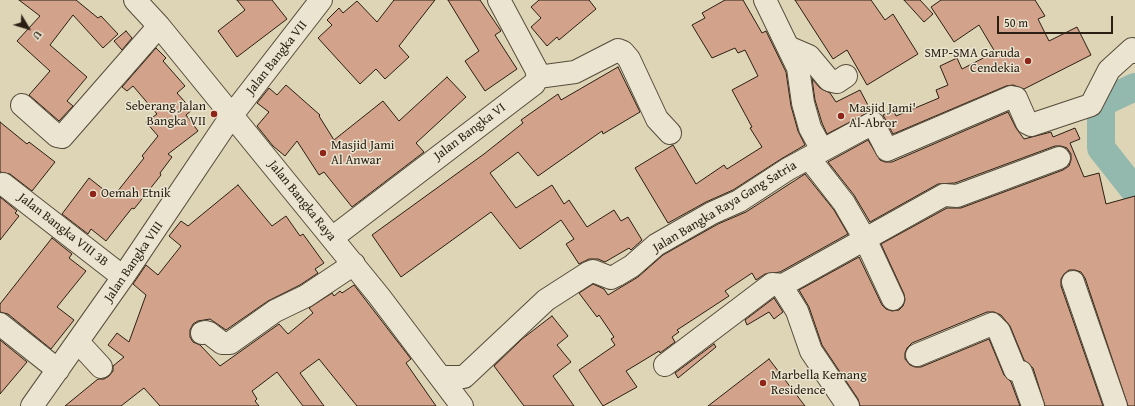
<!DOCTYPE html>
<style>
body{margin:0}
#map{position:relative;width:1135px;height:406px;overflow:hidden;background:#ded5b7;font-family:"Gentium Book Plus",serif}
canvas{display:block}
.north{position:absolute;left:8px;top:8px;width:40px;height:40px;-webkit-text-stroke:3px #eae4d0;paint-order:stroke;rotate:128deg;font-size:11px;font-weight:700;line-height:16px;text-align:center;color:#2a1f12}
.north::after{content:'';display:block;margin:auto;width:14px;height:18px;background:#2a1f12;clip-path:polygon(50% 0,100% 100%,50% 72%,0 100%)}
.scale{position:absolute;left:997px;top:16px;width:116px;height:18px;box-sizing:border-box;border:2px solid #2a1f12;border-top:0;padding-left:5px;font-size:12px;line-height:14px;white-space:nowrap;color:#2a1f12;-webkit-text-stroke:3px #eae4d0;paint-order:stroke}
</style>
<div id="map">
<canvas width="1135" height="406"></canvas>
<div class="north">U</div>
<div class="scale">50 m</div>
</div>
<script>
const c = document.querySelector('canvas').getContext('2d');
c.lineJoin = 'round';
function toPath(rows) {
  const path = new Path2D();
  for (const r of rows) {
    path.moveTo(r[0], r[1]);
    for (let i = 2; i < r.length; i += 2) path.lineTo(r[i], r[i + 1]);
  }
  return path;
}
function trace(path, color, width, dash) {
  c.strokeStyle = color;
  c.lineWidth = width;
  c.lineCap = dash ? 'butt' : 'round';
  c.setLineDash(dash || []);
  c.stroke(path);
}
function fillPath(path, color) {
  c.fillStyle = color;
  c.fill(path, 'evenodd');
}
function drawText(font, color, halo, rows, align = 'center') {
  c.font = font + ' "Gentium Book Plus",serif';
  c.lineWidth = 3;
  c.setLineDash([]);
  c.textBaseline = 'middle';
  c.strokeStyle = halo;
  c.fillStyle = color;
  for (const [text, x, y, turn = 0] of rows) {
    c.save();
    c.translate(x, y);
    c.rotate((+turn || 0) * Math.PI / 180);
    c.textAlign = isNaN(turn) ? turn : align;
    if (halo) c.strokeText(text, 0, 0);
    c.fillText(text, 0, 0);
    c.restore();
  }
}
const river = toPath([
 [1135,87,1101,103,1101,148,1135,191]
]);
const building = toPath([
 [19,0,76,0,98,18,101,16,118,34,103,48,73,15,50,45,87,77,67,101,73,106,59,121,29,95,50,71,17,41,40,16,19,0],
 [237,0,272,0,287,19,237,57,218,31,245,10,237,0],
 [394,0,435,0,399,46,409,57,385,79,376,69,360,84,318,38,332,25,327,20,339,8,343,13,357,1,377,22,394,0],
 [448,0,480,0,501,31,495,35,517,69,485,91,465,61,479,51,448,0],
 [539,0,589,0,596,9,559,40,557,37,547,46,531,27,541,18,531,7,539,0],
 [725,0,743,0,762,33,766,31,786,72,791,106,798,131,805,145,781,159,733,190,706,202,668,223,635,168,673,145,696,184,724,165,727,169,762,147,750,128,752,127,732,90,758,76,745,50,738,53,735,48,712,58,692,25,705,18,702,13,725,0],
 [795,0,871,0,885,20,893,14,918,54,867,85,847,50,833,59,795,0],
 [904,0,920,0,933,14,924,22,904,0],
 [941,0,1035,0,1045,16,1038,19,1049,41,1077,27,1091,55,1024,89,1013,85,1006,86,893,134,883,115,893,110,896,116,939,98,936,90,948,85,940,66,957,58,962,69,995,52,979,25,954,42,931,7,941,0],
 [126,31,132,38,122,50,114,41,126,31],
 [156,48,166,58,163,61,185,86,177,93,192,110,186,115,198,131,168,154,172,157,160,173,161,175,134,209,132,208,106,241,91,229,88,234,62,214,89,178,113,197,144,158,142,156,158,136,146,122,157,114,133,86,127,91,122,87,156,48],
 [618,67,640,112,603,134,602,131,538,176,518,152,490,173,516,208,552,185,564,204,569,200,587,227,614,210,621,221,628,217,642,240,631,250,629,248,605,262,598,259,589,259,579,264,566,244,574,239,561,220,520,249,491,212,401,277,372,235,484,154,523,123,521,120,558,94,561,100,618,67],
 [447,77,466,97,416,143,424,152,352,207,324,172,319,175,297,141,285,156,273,146,257,126,269,112,257,103,269,88,277,95,286,85,320,115,319,116,334,140,383,101,399,121,447,77],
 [812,79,820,88,830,93,836,102,860,90,871,111,827,134,822,123,815,100,812,79],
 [1008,112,1016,128,1024,139,1051,132,1053,137,1075,128,1080,139,1070,143,1084,177,1099,173,1106,204,1135,196,1135,406,1128,406,1085,278,1081,272,1075,270,1069,270,1064,274,1061,279,1061,286,1103,406,1045,406,1033,368,1024,360,1010,326,1001,315,994,312,987,312,912,343,907,348,905,353,905,359,910,365,915,367,921,367,989,339,1004,375,1011,382,1020,406,860,406,858,399,822,345,809,307,799,290,859,257,882,305,886,309,892,311,899,310,903,306,905,300,904,294,881,244,947,208,961,208,1063,170,1069,166,1071,160,1071,154,1067,148,1061,146,1055,146,955,183,938,184,870,222,854,195,828,162,868,140,880,160,885,162,892,162,1008,112],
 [0,122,27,144,29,142,55,162,32,191,10,174,0,172,0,122],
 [805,174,834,210,848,234,780,272,765,274,756,280,752,273,725,291,729,296,677,330,679,332,672,337,675,342,660,353,659,351,626,371,637,387,603,406,579,370,615,345,611,339,614,337,599,315,597,317,579,293,593,284,604,289,608,295,638,277,663,255,718,224,746,212,805,174],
 [238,185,272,226,286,216,300,236,303,234,324,263,315,269,318,273,300,285,268,301,226,330,210,319,198,321,193,324,190,330,190,337,193,342,200,345,220,366,279,324,288,334,313,313,309,308,332,293,334,296,340,291,342,293,354,285,411,359,406,363,436,406,357,406,319,359,300,373,324,406,303,406,277,372,252,391,257,399,255,401,259,406,160,406,144,388,121,406,65,406,98,379,104,379,109,376,113,371,113,366,124,357,108,345,117,333,129,342,146,295,133,284,146,265,158,275,181,246,169,236,181,221,188,226,238,185],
 [0,197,17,211,15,213,19,216,0,240,0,197],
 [52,238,72,254,69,258,86,271,57,307,74,320,51,349,8,314,0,312,0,304,52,238],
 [774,298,783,312,774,319,769,312,747,325,745,320,774,298],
 [552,316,568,336,557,345,571,362,553,376,574,406,524,406,494,366,522,339,552,316],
 [0,340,27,362,0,394,0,340],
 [714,344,716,347,678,378,675,373,714,344],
 [769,359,805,406,708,406,769,359]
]);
const minor = toPath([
 [135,0,159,26,379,296,462,406],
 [765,0,798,68,803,103,810,128,822,150],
 [788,47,809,56,829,80,837,82,846,76],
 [538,77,575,72,618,50,623,52,629,59,657,119,670,133],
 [22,105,57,136,62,137,159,26],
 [809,158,844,203,866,241,893,299],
 [3,184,123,277],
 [332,238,534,84,538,77,536,69,499,0],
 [1073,282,1116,406],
 [783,285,784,290,797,311,811,351,848,406],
 [0,324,58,370],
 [202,333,205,332,209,333,222,343,230,343,275,311,306,296,354,264],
 [78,342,101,367],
 [917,355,992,324,999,331,1015,370,1021,372,1033,406],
 [665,365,772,284,783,285,944,195,957,196,1059,158],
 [442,377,464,377,546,300,588,273,593,271,611,278,617,275,632,266,656,245,712,213,739,201,788,169,873,123,887,150,1011,97,1016,98,1027,123,1031,125,1091,105,1109,70,1132,49,1135,52],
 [32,406,123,277,232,115,321,0]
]);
const markers = [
 [1028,61,4,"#8f2418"],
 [214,114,4,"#8f2418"],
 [841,116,4,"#8f2418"],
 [323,153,4,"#8f2418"],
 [93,194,4,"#8f2418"],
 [763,383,4,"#8f2418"]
];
const poiNames = [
 ["SMP-SMA Garuda",1020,54,"right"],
 ["Cendekia",1020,69,"right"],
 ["Seberang Jalan",206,107,"right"],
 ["Bangka VII",206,122,"right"],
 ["Masjid Jami'",849,109],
 ["Al-Abror",849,124],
 ["Masjid Jami",331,146],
 ["Al Anwar",331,161],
 ["Oemah Etnik",101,194],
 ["Marbella Kemang",771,376],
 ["Residence",771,391]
];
const streetNames = [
 ["Jalan Bangka VII",277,58,-52],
 ["Jalan Bangka VI",470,132,-37],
 ["Jalan Bangka Raya",302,201,51],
 ["Jalan Bangka Raya Gang Satria",725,207,-31],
 ["Jalan Bangka VIII 3B",63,230,38],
 ["Jalan Bangka VIII",134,262,-56]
];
trace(river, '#93b9af', 28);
fillPath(building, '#d2a28a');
trace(building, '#2a1f12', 1);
trace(minor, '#574c3b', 24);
trace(minor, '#eae4d0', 22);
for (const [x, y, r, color] of markers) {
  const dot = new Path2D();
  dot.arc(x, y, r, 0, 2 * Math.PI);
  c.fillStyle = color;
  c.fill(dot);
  trace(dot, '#eae4d0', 1.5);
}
drawText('13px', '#2a1f12', '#eae4d0', poiNames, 'left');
drawText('13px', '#2a1f12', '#eae4d0', streetNames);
</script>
